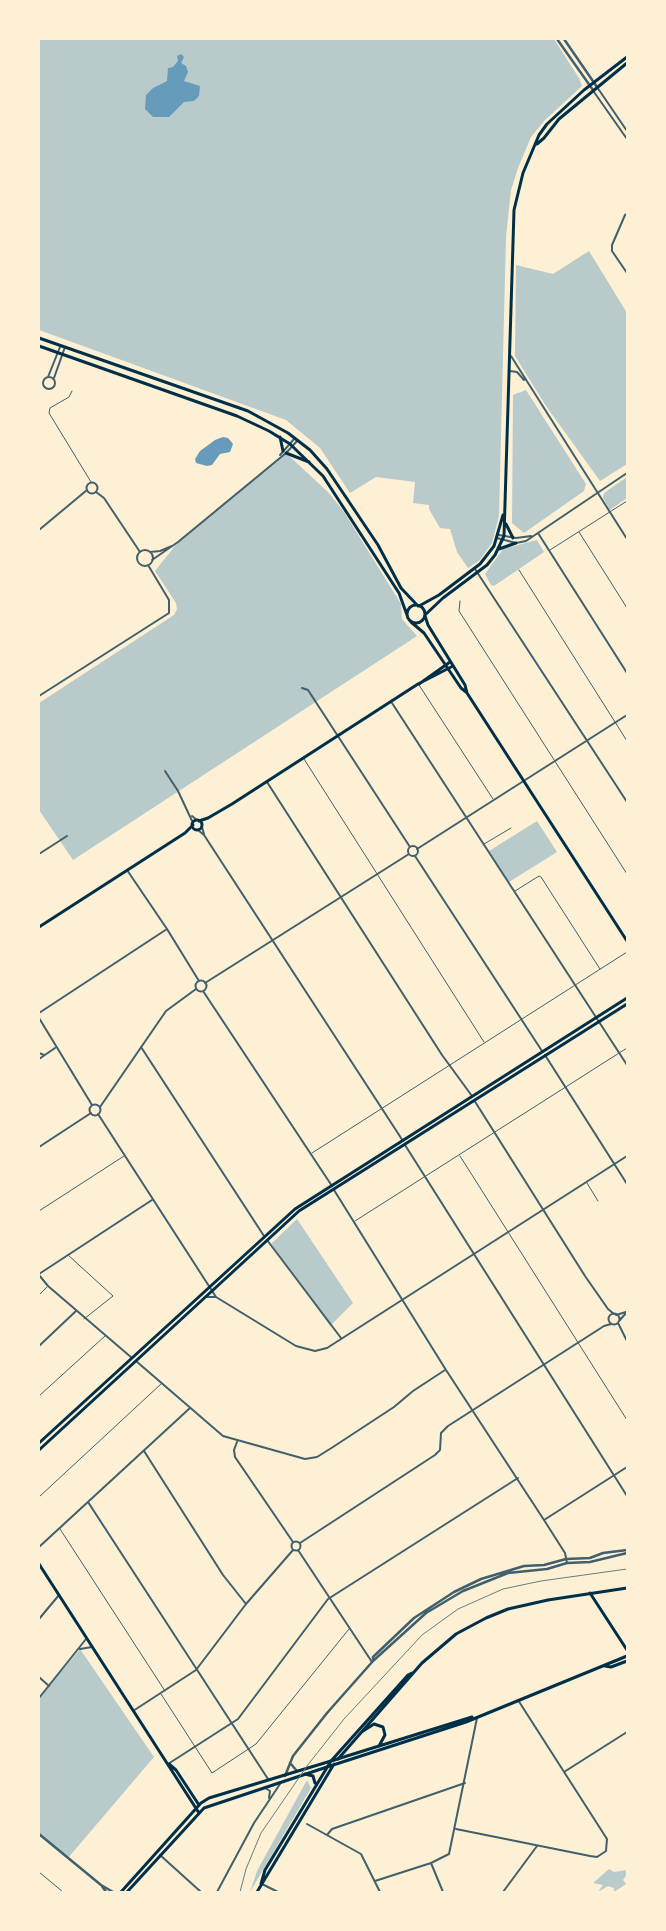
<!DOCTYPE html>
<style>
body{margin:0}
#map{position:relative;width:666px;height:1931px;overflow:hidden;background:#fdf0d5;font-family:Mulish,sans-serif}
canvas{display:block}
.frame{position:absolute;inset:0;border:40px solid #fdf0d5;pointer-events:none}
</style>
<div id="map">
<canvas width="666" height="1931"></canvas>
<div class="frame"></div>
</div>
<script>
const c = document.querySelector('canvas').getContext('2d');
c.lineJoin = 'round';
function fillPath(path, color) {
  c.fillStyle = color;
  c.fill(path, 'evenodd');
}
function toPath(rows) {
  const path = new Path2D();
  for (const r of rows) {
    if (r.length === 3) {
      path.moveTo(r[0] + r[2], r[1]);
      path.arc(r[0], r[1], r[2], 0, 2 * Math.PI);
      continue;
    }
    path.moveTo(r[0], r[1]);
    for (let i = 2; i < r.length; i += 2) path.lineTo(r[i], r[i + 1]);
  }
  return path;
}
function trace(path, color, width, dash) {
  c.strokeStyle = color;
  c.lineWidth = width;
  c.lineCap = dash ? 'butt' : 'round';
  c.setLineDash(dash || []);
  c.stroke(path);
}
const green = toPath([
 [39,39,554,39,579,78,582,86,545,120,531,137,518,168,511,190,506,237,499,516,492,543,479,561,468,568,457,552,450,529,440,528,429,509,429,505,413,503,415,482,376,477,350,493,320,448,286,420,39,330],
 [589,251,627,313,627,464,600,481,546,406,515,356,516,265,553,274],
 [526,390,586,484,584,491,524,533,512,523,513,395],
 [286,453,329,493,344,512,401,604,402,619,417,636,73,860,39,810,39,703,174,615,177,609,176,603,155,571,178,542],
 [627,477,627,498,610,510,603,498,604,493],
 [537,540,544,552,494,586,491,585,485,574,503,549],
 [537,821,557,852,509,882,489,851],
 [297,1219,353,1303,330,1326,271,1244],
 [80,1649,154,1757,68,1858,39,1834,39,1698],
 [307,1780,311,1788,250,1892,257,1871],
 [609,1869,614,1872,627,1870,627,1874,623,1880,626,1884,614,1892,614,1888,608,1886,598,1892,603,1885,593,1883]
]);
const water = toPath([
 [181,54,184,57,181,63,186,66,188,72,184,81,200,86,199,96,194,101,184,102,169,117,153,117,145,109,146,95,153,88,167,81,168,68,173,67,178,61,177,56],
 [223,437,228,438,233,444,230,452,220,454,212,465,207,466,196,463,195,459,200,451,215,440]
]);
const service = toPath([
 [72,391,69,397,50,408,49,413,91,482],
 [579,532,627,608],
 [550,550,627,501],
 [519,570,627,741],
 [460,601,459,611,627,874],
 [419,685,493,799],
 [304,759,484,1042],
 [484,844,511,828],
 [515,891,539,876,541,877,600,969],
 [312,1153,627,952],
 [460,1156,627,1420],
 [587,1183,598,1201],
 [39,1211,124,1156],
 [355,1221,627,1048],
 [68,1255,113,1296,84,1319],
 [39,1295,47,1287],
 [39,1396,105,1336],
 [39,1497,161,1384],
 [60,1529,165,1691],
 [161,1694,212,1773,256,1744,349,1629],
 [39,1872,63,1892]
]);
const minor = toPath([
 [597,87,627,131],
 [594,92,627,139],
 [627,214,625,215,612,245,612,251,627,273],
 [511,356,627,539],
 [510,371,517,372,524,380],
 [49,383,6],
 [48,377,60,347],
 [54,378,65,347],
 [280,455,295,438],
 [92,488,5.5],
 [96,492,104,498,140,552],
 [39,530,87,490],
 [538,533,627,673],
 [499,535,516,538,531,536],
 [497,538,516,543,526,541,627,473],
 [145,558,8],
 [150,552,160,551,172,546],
 [152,560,178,542,286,453,298,440],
 [475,569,627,802],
 [302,688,308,690,410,847],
 [39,696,169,613,169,600,148,565],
 [392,703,627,1065],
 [165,771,178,791,193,823],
 [267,782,442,1055,472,1096],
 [192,816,197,820],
 [202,827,204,834],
 [198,830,204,835,403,1141],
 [413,851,5],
 [417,849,627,715],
 [39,854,67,836],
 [415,856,542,1051],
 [127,870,167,929,199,981],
 [201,986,5.5],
 [205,983,409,854],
 [203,991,332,1186],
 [39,1013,167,929],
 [39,1018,92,1105],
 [141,1047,264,1236],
 [39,1053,44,1055],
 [545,1055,627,1184],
 [39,1059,55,1048],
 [474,1100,585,1276,608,1309,614,1314],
 [95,1110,5.5],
 [100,1107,166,1011,196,989],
 [98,1114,216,1297,296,1346,315,1351,327,1348,627,1156],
 [405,1145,627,1496],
 [39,1147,91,1113],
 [334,1190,446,1370,544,1520,565,1553,567,1563],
 [267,1240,341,1338],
 [39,1274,152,1200],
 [39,1275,48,1286,132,1358],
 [206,1297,216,1297],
 [614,1319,5.5],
 [616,1315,626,1312],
 [619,1321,627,1312],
 [618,1323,627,1341],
 [39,1346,76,1311],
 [136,1361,223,1436,305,1459,317,1457,333,1447,394,1407,413,1391,445,1370],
 [237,1442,234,1450,235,1457,293,1542],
 [144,1451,223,1575,246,1604],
 [88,1502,268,1779],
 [544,1520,627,1467],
 [296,1546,4.5],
 [300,1543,435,1455,440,1450,441,1433,448,1426,604,1326,611,1324],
 [39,1547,190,1408],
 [298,1550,372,1662],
 [39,1619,59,1595],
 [80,1649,92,1647],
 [39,1677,49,1686],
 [39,1698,86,1639],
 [133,1711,196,1670,246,1604,293,1550],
 [168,1764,238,1719,328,1599,518,1478],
 [564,1772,627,1732],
 [265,1788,270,1791,269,1798],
 [307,1824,361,1854,380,1892],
 [456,1829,590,1856,597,1857,606,1851,607,1839,518,1700],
 [327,1835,332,1829,465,1783],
 [160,1855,201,1892],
 [431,1863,443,1892],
 [375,1881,431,1863,449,1854,477,1718],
 [262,1884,278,1892],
 [217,1892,254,1823,280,1784],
 [503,1892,537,1846]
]);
const tertiary = toPath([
 [557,39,593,90],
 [564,39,597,87],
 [373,1661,373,1657,414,1618,454,1592,481,1579,524,1566,544,1565,566,1559,590,1558,603,1553,627,1550],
 [290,1763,297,1771],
 [285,1776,293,1756,327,1713,373,1661,426,1613,463,1591,508,1573,547,1569,567,1563,590,1562,627,1553],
 [39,1834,101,1885,113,1892],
 [102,1886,106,1892]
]);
const secondary = toPath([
 [419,684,450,662],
 [197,825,5],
 [199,821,208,818,232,804,418,684,453,666],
 [39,927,185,833,193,825],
 [590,1593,627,1650]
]);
const primary = toPath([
 [537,144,544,138,559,119,627,63],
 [39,338,248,411,288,433,310,450,327,469,378,545,401,588,418,606],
 [39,346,237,416,269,431,290,444,323,476,399,593,407,615],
 [280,437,283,451],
 [286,453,309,462],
 [506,524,513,538],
 [499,549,516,543],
 [416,614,9],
 [419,606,439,595,480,564,494,546,503,515],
 [425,615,443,598,487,565,495,555,504,536,514,210,523,173,539,135,547,124,584,90,627,57],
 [425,616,428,625,465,685,467,693,627,941],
 [411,622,424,633,461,688,466,692],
 [39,1443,295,1209,627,998],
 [39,1450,299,1211,627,1004],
 [39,1564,199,1813],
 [338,1759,422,1663,456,1634,486,1618,508,1609,548,1600,627,1588],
 [169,1764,176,1770,199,1805],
 [121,1892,201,1803,209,1798,331,1761,408,1675,412,1673],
 [127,1892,204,1808,327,1767]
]);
const trunk = toPath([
 [605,1666,611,1667,627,1661],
 [363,1731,374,1724,383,1727,385,1735,379,1746],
 [327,1767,466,1722,627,1656],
 [305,1774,313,1776,315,1783],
 [261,1884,265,1870,331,1761,472,1717],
 [257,1892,334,1764]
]);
const rail = toPath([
 [240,1892,246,1869,261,1833,307,1766,344,1719,422,1635,458,1609,503,1589,541,1581,627,1569]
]);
fillPath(green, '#b9caca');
fillPath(water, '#669bbc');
trace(service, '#3f606c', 1);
trace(minor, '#3f606c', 2);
trace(tertiary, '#3f606c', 2.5);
trace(secondary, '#003049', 3);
trace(primary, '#003049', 3);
trace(trunk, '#003049', 3);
trace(rail, '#657d81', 1);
</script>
